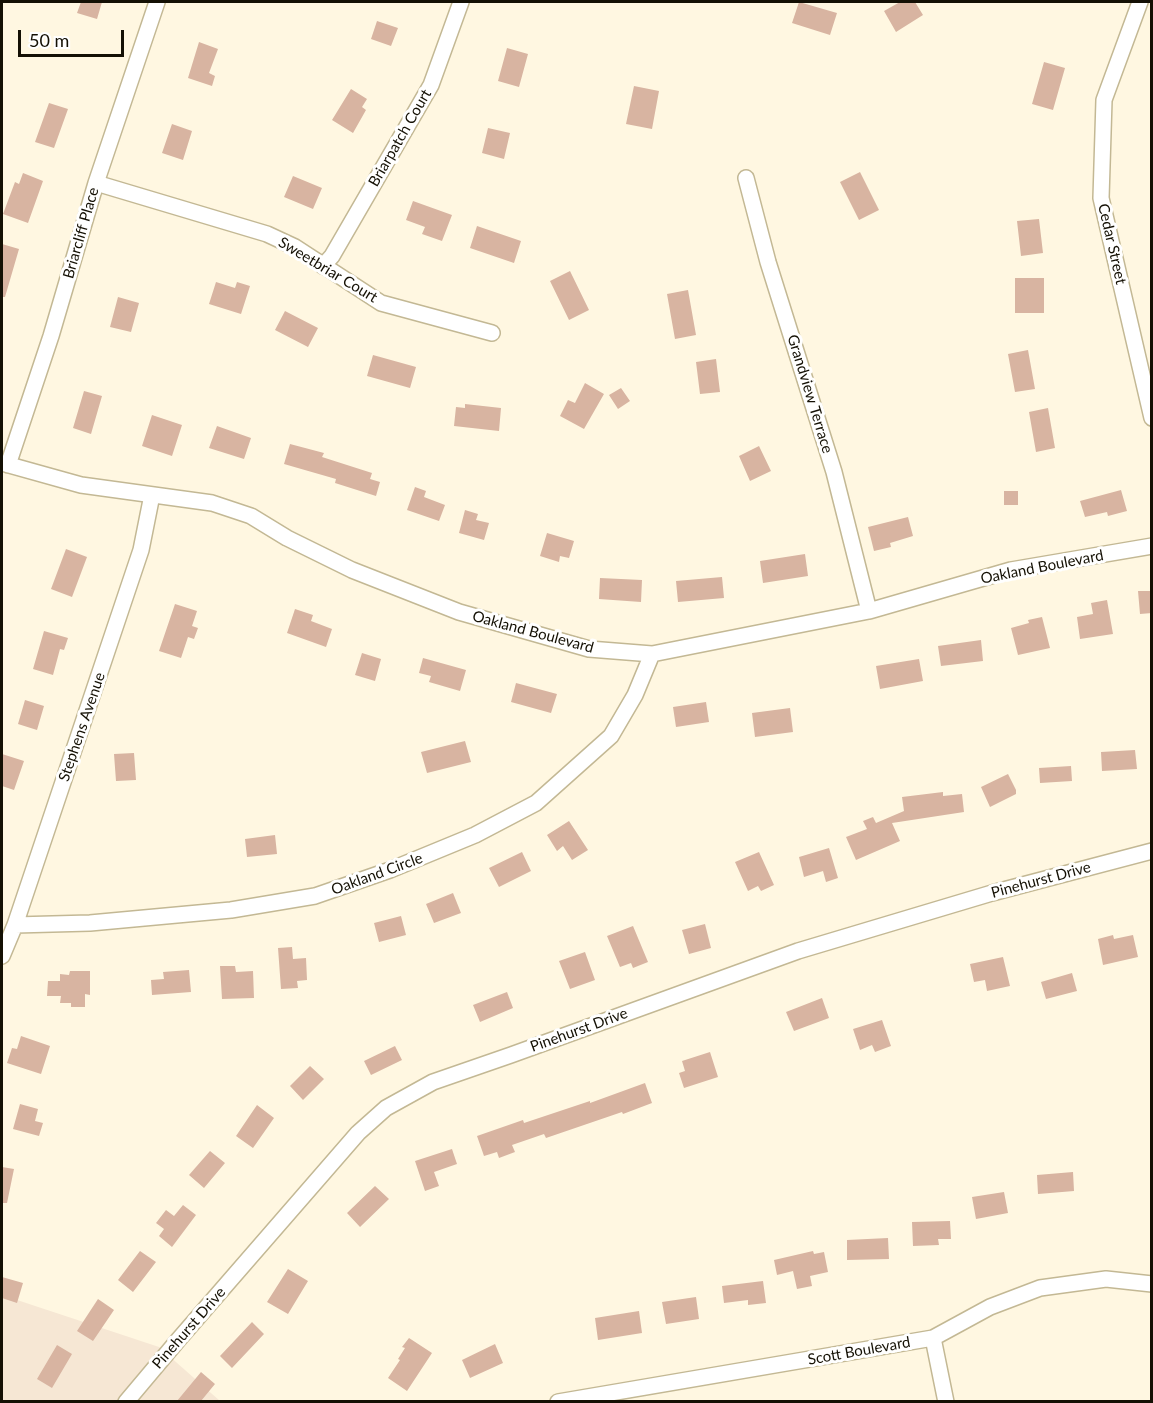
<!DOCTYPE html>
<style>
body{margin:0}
#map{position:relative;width:1153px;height:1403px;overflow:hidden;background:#fff7e1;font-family:Lato,sans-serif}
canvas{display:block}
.frame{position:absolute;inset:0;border:3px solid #141004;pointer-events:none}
.scale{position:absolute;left:18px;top:30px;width:106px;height:27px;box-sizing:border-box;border:3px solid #141004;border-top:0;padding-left:8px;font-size:18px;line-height:21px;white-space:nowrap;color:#141004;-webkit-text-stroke:4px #fff;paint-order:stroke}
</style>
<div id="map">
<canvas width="1153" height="1403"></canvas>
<div class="frame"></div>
<div class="scale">50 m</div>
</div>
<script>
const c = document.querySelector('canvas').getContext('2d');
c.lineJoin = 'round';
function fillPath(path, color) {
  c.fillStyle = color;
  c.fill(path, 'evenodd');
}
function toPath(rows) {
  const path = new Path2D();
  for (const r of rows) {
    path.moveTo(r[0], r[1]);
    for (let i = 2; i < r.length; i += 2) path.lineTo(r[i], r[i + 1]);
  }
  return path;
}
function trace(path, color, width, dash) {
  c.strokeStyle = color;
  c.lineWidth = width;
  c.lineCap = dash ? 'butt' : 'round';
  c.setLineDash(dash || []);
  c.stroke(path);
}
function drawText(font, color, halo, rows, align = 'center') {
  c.font = font + ' Lato,sans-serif';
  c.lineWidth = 6;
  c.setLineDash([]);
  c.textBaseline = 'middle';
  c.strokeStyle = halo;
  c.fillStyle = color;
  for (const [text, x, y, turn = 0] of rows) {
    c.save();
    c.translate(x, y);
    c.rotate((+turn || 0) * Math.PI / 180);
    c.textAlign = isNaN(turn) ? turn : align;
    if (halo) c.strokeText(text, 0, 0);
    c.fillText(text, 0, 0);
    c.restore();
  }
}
const commercial = toPath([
 [2,1295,159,1347,220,1401,2,1402]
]);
const building = toPath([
 [81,2,102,2,97,19,77,13],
 [799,2,837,13,830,35,792,23],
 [900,2,915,2,923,15,896,32,884,11],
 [377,21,398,28,391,46,371,39],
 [199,42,218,49,209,73,215,76,212,86,188,78],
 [507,48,528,54,519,87,498,81],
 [1044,62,1065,68,1053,110,1032,104],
 [634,86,659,91,652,129,626,124],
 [351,89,367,99,362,107,366,110,353,133,332,120],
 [49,103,68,109,54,148,35,142],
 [172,124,192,131,183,160,162,153],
 [488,128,510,133,504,159,482,153],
 [860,172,879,210,859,220,840,182],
 [23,173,43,181,28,223,3,214,15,182,19,184],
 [293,176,322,188,313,209,284,197],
 [413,201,452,215,442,241,422,234,425,227,406,220],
 [1039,219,1043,253,1021,256,1017,221],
 [477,226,521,241,514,263,470,248],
 [2,244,19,249,5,297,2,297],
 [570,271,589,310,569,320,550,281],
 [1015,278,1044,278,1044,313,1015,313],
 [216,282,235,288,237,282,250,286,241,314,209,304],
 [688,290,696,335,675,339,667,294],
 [118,297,139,303,131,332,110,327],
 [285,311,318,328,308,347,275,330],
 [1028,350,1035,389,1015,392,1008,354],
 [373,355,416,367,410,388,367,376],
 [716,359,720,392,700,394,696,362],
 [585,383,604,394,584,429,560,416,568,400,575,403],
 [621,388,630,401,618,409,609,395],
 [84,391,102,396,91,434,73,428],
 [465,404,501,408,499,431,454,426,456,407,465,408],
 [1048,408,1055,448,1036,452,1029,412],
 [152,415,182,425,172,456,142,446],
 [217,426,251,438,244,459,209,448],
 [290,444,324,453,322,457,372,473,370,479,380,482,376,496,335,483,336,479,284,464],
 [759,446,771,471,750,481,739,456],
 [415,487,426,491,424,497,445,505,439,521,407,510],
 [1121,490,1127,511,1108,516,1107,512,1085,517,1080,501],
 [1004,491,1018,491,1018,505,1004,505],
 [465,510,478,514,476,520,489,523,484,540,459,533],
 [908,517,913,536,890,543,891,547,874,551,868,527],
 [547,533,574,541,569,558,560,556,559,562,540,556],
 [66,549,87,557,72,597,51,589],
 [805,554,808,576,763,583,760,561],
 [722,577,724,598,678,602,676,581],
 [600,578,642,580,641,602,599,599],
 [1138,591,1152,591,1152,613,1140,614],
 [1107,600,1113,634,1080,639,1077,617,1093,614,1091,603],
 [175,604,197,611,192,626,198,628,194,639,188,637,181,658,159,651],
 [295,609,313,615,311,621,332,629,326,647,287,633],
 [1042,617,1050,648,1018,655,1011,628,1029,623,1028,620],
 [44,631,68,638,64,650,60,649,53,675,33,669],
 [981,640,983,661,941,666,938,646],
 [362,653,381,659,375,681,355,675],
 [423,658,466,670,460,691,429,682,431,676,419,673],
 [919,659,923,681,880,689,876,666],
 [516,683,557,694,551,713,511,702],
 [25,700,44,706,37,730,18,724],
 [706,702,709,722,676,727,673,707],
 [790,708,793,732,755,737,752,713],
 [465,741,471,762,427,773,421,752],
 [1135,750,1137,769,1102,771,1101,752],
 [134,753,136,780,116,781,114,754],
 [2,754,24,761,14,790,2,786],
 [1071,766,1072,781,1040,783,1039,768],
 [1008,774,1016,790,1016,794,990,807,981,787],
 [943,792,943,796,962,794,964,812,892,823,900,841,856,860,846,837,867,829,863,821,873,817,876,823,904,811,902,797],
 [569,821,588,850,572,860,563,846,557,851,547,835],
 [275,835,277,854,247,857,245,839],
 [829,848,838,878,826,882,823,871,804,877,799,857],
 [522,852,531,871,499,887,489,868],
 [759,852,774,885,761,891,758,886,748,891,735,862],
 [453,893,461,913,434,923,426,904],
 [401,916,406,935,379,942,374,923],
 [705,924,711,948,689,954,682,930],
 [633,926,648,962,633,968,631,963,620,967,607,936],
 [1113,935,1114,939,1133,935,1138,957,1103,965,1098,939],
 [292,947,293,959,306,958,307,980,297,981,298,988,281,989,278,948],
 [585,952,595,980,570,989,559,961],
 [1003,957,1010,986,987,991,985,980,974,982,970,964],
 [220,966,235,966,236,972,253,971,254,998,222,999],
 [189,970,191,992,152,995,151,980,164,979,163,972],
 [70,971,90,971,90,995,85,994,85,1007,71,1007,71,1003,60,1003,61,996,47,996,48,981,60,981,60,974,69,975],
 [1072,973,1077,991,1046,999,1041,982],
 [507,992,513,1008,480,1022,473,1005],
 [822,998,829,1018,794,1031,786,1012],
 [882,1020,891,1046,875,1052,872,1045,860,1050,853,1029],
 [21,1036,50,1046,41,1074,7,1063,12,1048,17,1049],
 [395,1046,402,1060,371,1075,364,1061],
 [710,1052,718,1077,684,1088,679,1073,685,1071,682,1061],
 [310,1066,324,1079,303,1100,290,1086],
 [645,1083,652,1103,623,1114,622,1112,546,1138,544,1134,512,1145,515,1152,499,1158,497,1152,484,1156,477,1136,523,1120,524,1123,590,1101,590,1103],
 [20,1104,38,1109,35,1121,43,1123,39,1136,13,1129],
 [257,1105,274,1118,253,1148,236,1136],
 [452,1149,457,1164,434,1172,439,1186,425,1191,415,1161],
 [210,1151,225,1163,204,1188,189,1175],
 [2,1167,14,1169,7,1203,2,1203],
 [1073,1172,1074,1191,1038,1194,1037,1175],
 [375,1186,389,1199,360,1227,347,1213],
 [1004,1192,1008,1213,976,1219,972,1197],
 [183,1205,196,1215,172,1247,159,1236,164,1229,156,1223,166,1210,174,1216],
 [950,1221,951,1239,938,1239,939,1245,913,1246,912,1222],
 [888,1238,889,1259,847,1260,847,1240],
 [140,1251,156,1262,133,1292,118,1280],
 [813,1251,814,1254,824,1252,828,1272,810,1276,812,1286,797,1289,793,1271,777,1275,774,1260],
 [288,1269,308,1281,288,1314,267,1302],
 [2,1277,23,1283,17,1303,2,1298],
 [763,1281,766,1303,748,1305,748,1300,724,1303,722,1286],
 [696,1297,699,1319,666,1324,662,1302],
 [98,1299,114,1310,93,1341,77,1331],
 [639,1311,642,1333,598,1340,595,1318],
 [252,1322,264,1334,232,1368,220,1356],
 [409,1338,432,1353,407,1391,388,1378,400,1360,398,1359,405,1348,402,1347],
 [495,1344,503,1363,470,1378,462,1360],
 [57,1345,72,1354,52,1388,37,1379],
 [201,1372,215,1384,201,1401,177,1401]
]);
const street = toPath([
 [1140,2,1104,100,1101,198,1152,418],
 [746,178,768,262,834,472,869,611],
 [96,183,267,234,295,247,381,303,492,333],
 [323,266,332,256,431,85,461,2],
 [2,463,81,485,212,503,251,516,287,538,352,570,459,612,589,649,652,654,869,611,1011,570,1152,546],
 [8,465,51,336,96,183,157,2],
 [15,925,90,923,231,910,315,896,390,870,475,835,536,803,611,736,635,695,652,654],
 [2,956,15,925,141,550,152,495],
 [933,1338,946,1402],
 [126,1402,179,1339,358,1133,386,1108,433,1082,511,1055,798,951,992,893,1152,851],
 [558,1402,933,1338,990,1307,1040,1288,1106,1279,1152,1284]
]);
const streetNames = [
 ["Briarpatch Court",400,138,-60],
 ["Briarcliff Place",81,233,-74],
 ["Cedar Street",1112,244,77],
 ["Sweetbriar Court",328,270,31],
 ["Grandview Terrace",810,394,73],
 ["Oakland Boulevard",1042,567,-11],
 ["Oakland Boulevard",533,632,15],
 ["Stephens Avenue",82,727,-71],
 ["Oakland Circle",377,874,-20],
 ["Pinehurst Drive",1041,880,-15],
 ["Pinehurst Drive",579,1030,-20],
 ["Pinehurst Drive",189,1328,-49],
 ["Scott Boulevard",859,1351,-10]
];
fillPath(commercial, '#f6e7d4');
fillPath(building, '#d8b4a1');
trace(street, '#c3b894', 18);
trace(street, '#fff', 15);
drawText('15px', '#141004', '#fff', streetNames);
</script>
